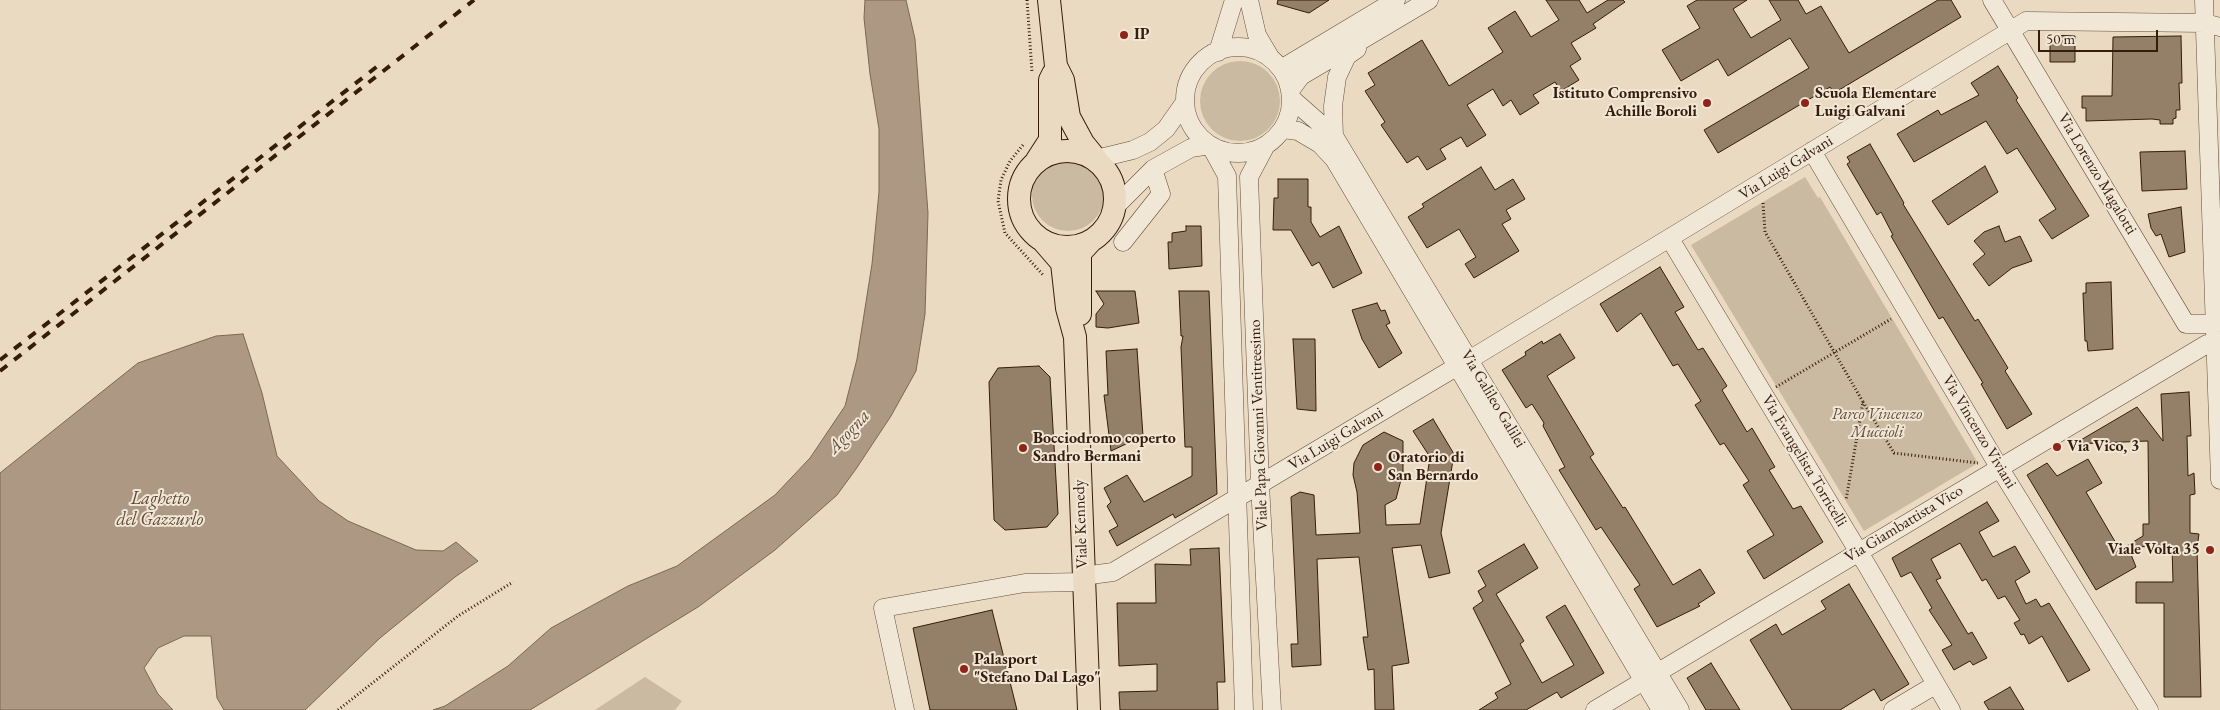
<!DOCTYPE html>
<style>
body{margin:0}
#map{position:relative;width:2220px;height:710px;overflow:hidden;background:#eadac1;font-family:"EB Garamond",serif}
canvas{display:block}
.scale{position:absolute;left:2038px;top:30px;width:120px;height:22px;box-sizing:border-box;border:2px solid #361c0a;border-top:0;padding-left:6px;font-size:15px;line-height:18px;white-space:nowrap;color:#361c0a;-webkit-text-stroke:4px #f1e7d7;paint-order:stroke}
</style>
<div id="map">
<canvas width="2220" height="710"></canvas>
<div class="scale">50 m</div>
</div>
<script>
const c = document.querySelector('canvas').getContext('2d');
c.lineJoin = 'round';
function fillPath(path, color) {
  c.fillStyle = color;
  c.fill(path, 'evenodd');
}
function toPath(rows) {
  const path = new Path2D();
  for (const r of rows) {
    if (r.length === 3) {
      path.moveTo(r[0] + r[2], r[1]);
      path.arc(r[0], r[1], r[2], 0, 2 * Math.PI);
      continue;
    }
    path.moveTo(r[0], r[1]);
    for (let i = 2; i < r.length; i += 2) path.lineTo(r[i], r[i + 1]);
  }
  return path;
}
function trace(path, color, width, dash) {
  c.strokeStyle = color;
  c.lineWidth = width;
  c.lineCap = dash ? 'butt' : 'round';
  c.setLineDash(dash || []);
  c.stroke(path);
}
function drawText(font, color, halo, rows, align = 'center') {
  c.font = font + ' "EB Garamond",serif';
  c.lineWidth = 4;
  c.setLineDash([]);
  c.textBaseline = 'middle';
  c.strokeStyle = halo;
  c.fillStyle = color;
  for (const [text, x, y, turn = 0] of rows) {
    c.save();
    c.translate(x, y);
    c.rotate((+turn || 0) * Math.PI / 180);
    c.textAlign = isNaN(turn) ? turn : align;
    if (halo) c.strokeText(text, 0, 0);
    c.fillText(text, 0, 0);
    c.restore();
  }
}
const green = toPath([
 [1240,101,40],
 [1068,195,36],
 [1805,177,1818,198,1820,197,1978,463,1864,531,1691,245],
 [645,677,682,701,675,710,595,710]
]);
const water = toPath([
 [865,0,906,0,915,39,928,213,925,314,916,371,891,416,856,469,837,495,775,550,698,607,530,710,433,710,445,706,508,666,551,628,628,586,677,566,775,495,810,458,845,406,857,359,872,264,879,192,879,129,870,74,864,18,865,0],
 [243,334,262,393,277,456,319,501,348,521,416,550,443,551,456,542,478,561,455,577,380,638,305,710,224,710,217,698,211,636,184,636,158,648,144,668,158,694,173,710,0,710,0,473,138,363,216,336,243,334]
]);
const building = toPath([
 [1278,0,1329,0,1309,13,1277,4,1278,0],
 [1546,0,1579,0,1587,13,1608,0,1623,0,1625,2,1593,24,1596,28,1571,43,1581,59,1570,66,1579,80,1561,91,1555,82,1533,95,1539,103,1520,115,1511,100,1503,106,1493,89,1467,105,1486,135,1467,147,1461,137,1440,149,1446,159,1427,170,1418,156,1407,163,1381,125,1385,122,1365,91,1375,85,1368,73,1422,40,1449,86,1503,52,1488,28,1515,11,1531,37,1559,20,1546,0],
 [1697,0,1747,0,1733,9,1751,38,1781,20,1769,0,1798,0,1806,14,1821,6,1849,53,1938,0,1951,0,1961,17,1834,93,1830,87,1718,153,1704,130,1809,68,1790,38,1728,76,1718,59,1681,81,1662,50,1700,28,1687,6,1697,0],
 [2050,35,2075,36,2075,62,2050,62,2050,35],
 [2181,36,2182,83,2179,83,2180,110,2176,110,2176,118,2173,119,2173,124,2160,124,2160,120,2152,119,2086,121,2086,108,2082,108,2082,96,2112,96,2113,37,2181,36],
 [1998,66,2018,98,2016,100,2089,216,2052,239,2039,220,2056,209,2017,148,2007,154,1986,121,1914,162,1897,134,1938,110,1941,115,1979,95,1971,83,1998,66],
 [1870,144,1904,203,1903,204,1975,321,1978,319,2008,368,2005,371,2032,414,2007,429,1981,384,1983,383,1943,317,1939,319,1891,236,1893,235,1881,212,1877,215,1847,164,1850,162,1847,157,1870,144],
 [2185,151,2187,189,2142,191,2140,152,2185,151],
 [1985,166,1998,192,1948,225,1932,201,1985,166],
 [1481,167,1495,190,1513,179,1525,199,1506,210,1511,219,1502,224,1519,251,1474,278,1465,264,1476,257,1459,229,1427,248,1408,217,1424,207,1422,204,1481,167],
 [1278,179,1308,179,1308,207,1311,207,1311,222,1320,237,1339,226,1362,273,1333,288,1319,262,1312,266,1291,230,1273,230,1274,198,1278,198,1278,179],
 [2181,207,2185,252,2169,257,2161,234,2156,236,2151,228,2148,214,2181,207],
 [1186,226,1201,226,1202,266,1169,269,1168,242,1172,242,1172,233,1186,231,1186,226],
 [1999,226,2005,242,2020,236,2032,261,2012,268,1989,286,1973,264,1985,254,1974,241,1984,232,1999,226],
 [1660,267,1684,307,1675,312,1698,350,1703,348,1727,386,1722,390,1747,432,1752,428,1775,467,1769,470,1793,509,1801,506,1823,542,1764,579,1747,551,1774,535,1743,485,1749,481,1724,443,1720,445,1695,405,1701,401,1678,364,1673,366,1641,313,1617,332,1600,304,1660,267],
 [2111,282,2113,349,2088,351,2087,341,2085,341,2083,293,2086,293,2086,283,2111,282],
 [1096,291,1135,291,1139,323,1108,328,1096,327,1096,314,1104,304,1096,291],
 [1179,291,1209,291,1217,494,1175,518,1173,514,1117,546,1109,531,1118,526,1107,506,1111,502,1104,488,1127,475,1144,502,1192,476,1192,447,1185,447,1181,347,1183,336,1181,336,1179,291],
 [1377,303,1381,311,1385,310,1390,323,1386,325,1402,353,1379,368,1362,339,1352,310,1377,303],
 [1560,334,1575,358,1547,376,1594,454,1590,457,1623,508,1625,507,1673,585,1700,569,1715,593,1698,604,1700,606,1657,627,1634,589,1640,585,1601,527,1596,530,1559,470,1565,467,1543,426,1544,423,1532,404,1526,408,1502,370,1526,355,1525,352,1542,341,1543,344,1560,334],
 [1293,339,1315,339,1316,411,1297,409,1293,339],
 [1137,349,1143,436,1111,451,1104,395,1108,395,1106,351,1137,349],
 [1039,366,1050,377,1058,514,1047,527,1005,530,994,520,989,382,998,368,1039,366],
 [2189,392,2191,436,2187,436,2188,476,2194,473,2195,494,2190,495,2190,533,2199,534,2197,548,2201,697,2164,697,2164,603,2136,603,2136,582,2173,582,2172,546,2128,547,2136,567,2096,590,2027,475,2047,463,2057,476,2088,459,2102,483,2086,492,2120,550,2143,536,2143,524,2149,524,2148,441,2074,444,2137,407,2163,441,2161,394,2189,392],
 [1433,419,1454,454,1441,533,1450,573,1429,578,1421,545,1392,548,1409,663,1392,666,1394,710,1375,710,1374,669,1368,670,1363,637,1368,637,1359,557,1317,559,1321,665,1292,667,1291,644,1298,644,1291,497,1300,492,1314,495,1316,535,1360,533,1357,492,1353,475,1354,463,1363,445,1384,432,1403,441,1403,472,1396,499,1385,505,1386,525,1420,524,1430,457,1413,431,1433,419],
 [1987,502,1999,521,1979,532,1993,557,2015,546,2030,572,2015,581,2026,604,2036,599,2041,607,2049,603,2090,670,2068,682,2042,636,2029,644,2024,634,2021,635,2014,623,2020,620,2005,596,1998,599,1986,579,1982,581,1960,543,1931,559,1941,578,1936,580,1968,634,1972,632,1987,658,1973,665,1970,661,1954,670,1942,650,1952,645,1929,610,1932,608,1911,572,1901,577,1892,558,1987,502],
 [1524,544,1538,568,1496,594,1524,641,1520,644,1542,683,1574,665,1546,617,1565,605,1604,673,1561,698,1557,692,1526,710,1479,710,1498,698,1495,693,1511,684,1473,608,1483,601,1478,591,1486,586,1478,571,1524,544],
 [1219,548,1225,682,1217,682,1218,710,1120,710,1119,692,1157,691,1157,664,1119,666,1117,603,1156,603,1155,564,1191,565,1190,549,1219,548],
 [1849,584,1909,684,1881,701,1874,689,1840,710,1792,710,1750,640,1776,624,1782,635,1826,609,1821,601,1849,584],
 [992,610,1017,710,930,710,913,628,992,610],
 [1711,663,1740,710,1706,710,1687,678,1711,663],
 [2010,687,2024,710,1989,710,1984,702,2010,687]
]);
const path = toPath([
 [1027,0,1032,72],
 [1023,145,1010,161,1001,180,998,201,1005,233,1044,276],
 [1763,203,1765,232,1863,402,1846,500],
 [1776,387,1891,319],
 [1863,402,1894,453,1978,463],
 [338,710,458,616,513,582]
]);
const minor = toPath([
 [1249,0,1257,35,1270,57],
 [1992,0,2186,324,2215,324],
 [2204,0,2220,480],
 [1238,100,53],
 [1218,52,1234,0],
 [1281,69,1396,0],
 [1290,91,1301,76,1429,0],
 [1292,99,1334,136,1680,710],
 [1283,129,1298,131,1320,144,1334,159,1661,710],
 [1334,136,1333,106,1337,77,1347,56,1357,49],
 [1266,145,1249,177,1260,484,1272,710],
 [1812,151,1999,467,2149,710],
 [1096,159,1133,150,1150,142,1166,129,1185,102],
 [1116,206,1153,169,1191,148,1210,145,1227,176,1244,710],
 [1670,239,1869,569,1951,710],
 [1123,242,1161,194,1153,169],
 [1469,360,2026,21,2205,23,2220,27],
 [1083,576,1113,572,1456,367],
 [905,710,883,608,1025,583,1083,582],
 [1595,710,2207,344,2220,345],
 [1893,710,1935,685]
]);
const major = toPath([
 [1049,0,1056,66,1063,80,1069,117,1083,143,1096,159],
 [1067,199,48],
 [1037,160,1050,140,1050,80,1053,74],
 [1043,241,1062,263,1067,308,1075,337,1089,710],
 [1080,314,1080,253,1091,241]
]);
const rail = toPath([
 [0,360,379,65],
 [0,371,474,0]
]);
const markers = [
 [1124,35,5,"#8f2418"],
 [1707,103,5,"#8f2418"],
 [1805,103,5,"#8f2418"],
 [2057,447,5,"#8f2418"],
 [1023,448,5,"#8f2418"],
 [1378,467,5,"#8f2418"],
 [2210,550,5,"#8f2418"],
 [964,669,5,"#8f2418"]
];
const poiNames = [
 ["IP",1134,35],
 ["Istituto Comprensivo",1697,94,"right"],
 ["Achille Boroli",1697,112,"right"],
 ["Scuola Elementare",1815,94],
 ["Luigi Galvani",1815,112],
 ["Bocciodromo coperto",1033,439],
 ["Sandro Bermani",1033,457],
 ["Via Vico, 3",2067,447],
 ["Oratorio di",1388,458],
 ["San Bernardo",1388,476],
 ["Viale Volta 35",2200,550,"right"],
 ["Palasport",974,660],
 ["\"Stefano Dal Lago\"",974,678]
];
const streetNames = [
 ["Via Luigi Galvani",1786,168,-32],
 ["Via Lorenzo Magalotti",2097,174,59],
 ["Via Galileo Galilei",1493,399,59],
 ["Viale Papa Giovanni Ventitreesimo",1259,425,-92],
 ["Via Vincenzo Viviani",1979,432,59],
 ["Via Luigi Galvani",1336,439,-31],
 ["Via Evangelista Torricelli",1804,461,59],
 ["Viale Kennedy",1081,524,-92],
 ["Via Giambattista Vico",1904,524,-31]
];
const parkNames = [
 ["Parco Vincenzo",1877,415],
 ["Muccioli",1877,433]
];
const waterNames = [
 ["Agogna",849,432,-47],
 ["Laghetto",160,499],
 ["del Gazzurlo",160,520]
];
fillPath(green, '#cbbaa2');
fillPath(water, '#ad9983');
trace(water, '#7d6753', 1);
fillPath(building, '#947f69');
trace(building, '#361c0a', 1);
trace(minor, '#634c38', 19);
trace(major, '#361c0a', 24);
trace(path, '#361c0a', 3, [1, 2.5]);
trace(minor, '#f1e7d7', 18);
trace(major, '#eadac1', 22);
trace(rail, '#361c0a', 4, [9, 9]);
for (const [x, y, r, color] of markers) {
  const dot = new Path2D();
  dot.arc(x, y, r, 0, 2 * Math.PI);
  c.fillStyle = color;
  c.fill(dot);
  trace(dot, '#f1e7d7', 2);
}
drawText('bold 16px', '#361c0a', '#f1e7d7', poiNames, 'left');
drawText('16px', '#361c0a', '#f1e7d7', streetNames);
drawText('italic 16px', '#634b38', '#f1e7d7', parkNames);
drawText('italic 18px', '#604834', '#f1e7d7', waterNames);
</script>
